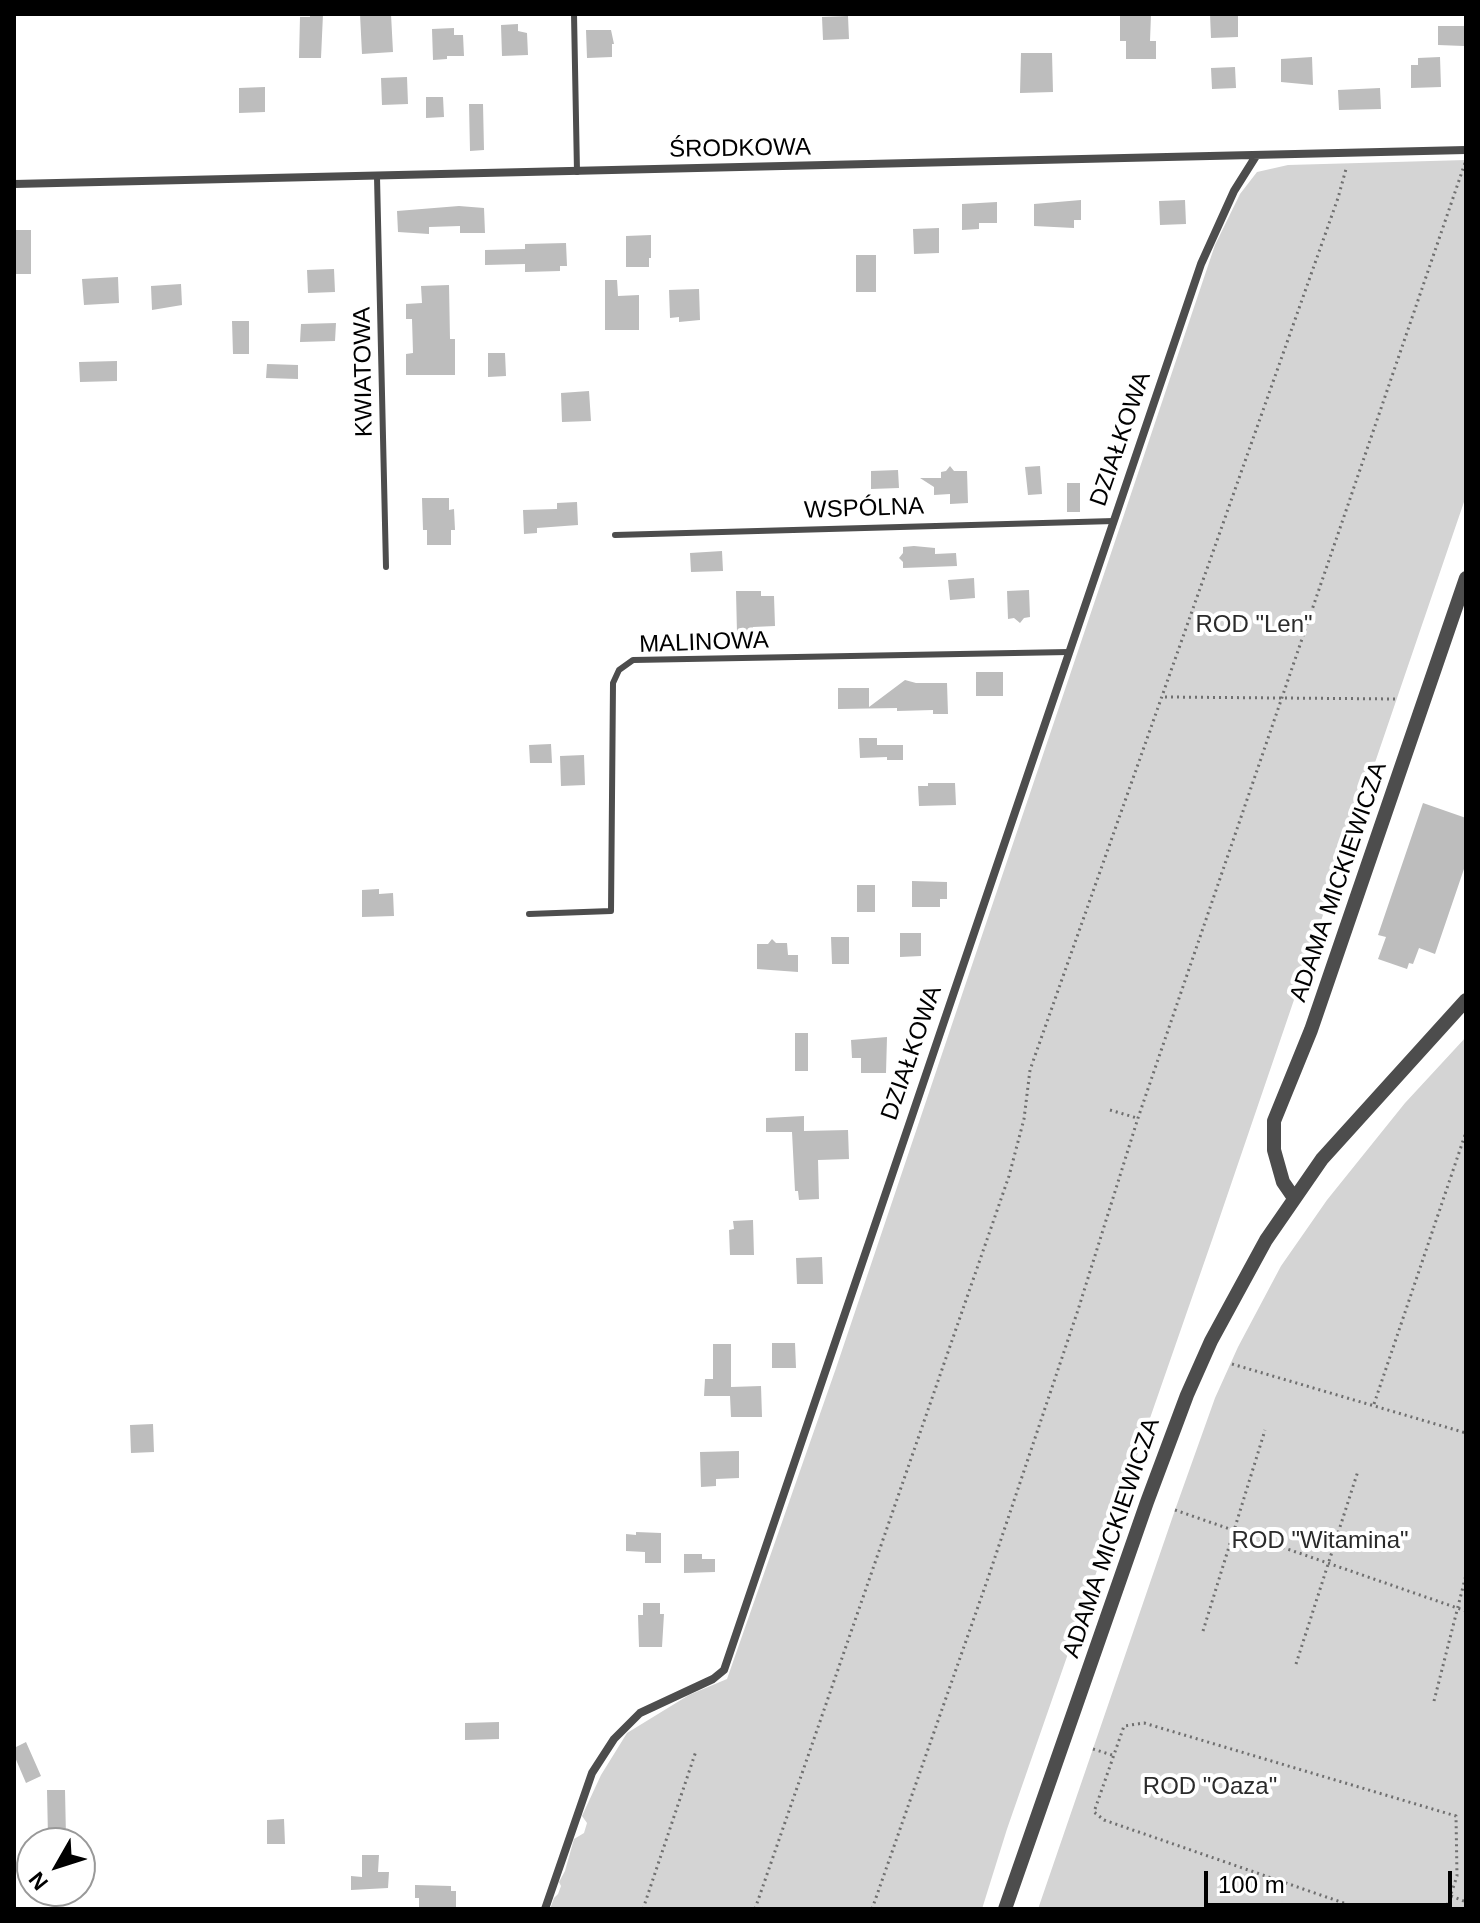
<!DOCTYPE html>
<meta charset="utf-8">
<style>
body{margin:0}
#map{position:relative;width:1480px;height:1923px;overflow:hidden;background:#fff;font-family:Arial,sans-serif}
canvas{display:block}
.frame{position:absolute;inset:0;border:16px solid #000;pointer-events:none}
.north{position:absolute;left:16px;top:1827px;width:80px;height:80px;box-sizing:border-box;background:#fff;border:2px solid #999;border-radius:50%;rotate:231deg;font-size:22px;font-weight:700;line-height:32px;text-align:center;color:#000}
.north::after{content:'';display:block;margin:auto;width:28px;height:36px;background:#000;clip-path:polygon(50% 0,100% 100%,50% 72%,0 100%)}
.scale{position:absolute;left:1204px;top:1871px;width:248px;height:36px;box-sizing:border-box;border:4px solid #000;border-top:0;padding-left:10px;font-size:24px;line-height:28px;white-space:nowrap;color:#000;-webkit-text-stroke:6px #fff;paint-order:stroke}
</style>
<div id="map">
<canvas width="1480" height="1923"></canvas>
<div class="frame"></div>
<div class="north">N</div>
<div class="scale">100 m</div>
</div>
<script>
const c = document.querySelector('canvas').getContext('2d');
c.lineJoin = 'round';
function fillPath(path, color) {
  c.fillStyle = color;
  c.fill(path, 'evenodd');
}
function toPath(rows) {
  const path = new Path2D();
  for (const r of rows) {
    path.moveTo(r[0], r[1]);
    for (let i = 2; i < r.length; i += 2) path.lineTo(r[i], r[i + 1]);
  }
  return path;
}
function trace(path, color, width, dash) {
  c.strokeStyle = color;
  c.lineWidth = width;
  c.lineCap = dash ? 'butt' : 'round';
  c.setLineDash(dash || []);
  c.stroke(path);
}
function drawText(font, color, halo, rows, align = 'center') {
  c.font = font + ' Arial,sans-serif';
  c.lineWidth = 8;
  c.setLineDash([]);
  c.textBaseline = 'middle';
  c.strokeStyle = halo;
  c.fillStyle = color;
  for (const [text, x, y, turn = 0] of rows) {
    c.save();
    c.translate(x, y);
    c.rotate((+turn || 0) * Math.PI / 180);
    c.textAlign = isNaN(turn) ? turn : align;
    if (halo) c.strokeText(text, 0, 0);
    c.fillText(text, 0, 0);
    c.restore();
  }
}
const green = toPath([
 [1466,160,1466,496,1212,1240,1007,1829,982,1909,550,1909,554,1898,558,1894,561,1886,559,1882,565,1871,574,1839,584,1833,587,1823,582,1816,601,1775,627,1733,689,1695,727,1679,835,1371,1215,245,1240,194,1257,172,1288,165],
 [1466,1037,1466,1909,1038,1909,1175,1510,1215,1398,1238,1347,1281,1266,1327,1200,1405,1103]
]);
const building = toPath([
 [310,14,323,14,321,58,299,58,300,17,310,17],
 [360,14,391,14,393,52,362,54],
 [1120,14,1151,14,1150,41,1156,41,1156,59,1126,59,1126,41,1120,41],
 [1210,14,1238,14,1238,37,1211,38],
 [848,16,849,39,823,40,822,17],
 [518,24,518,31,527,33,528,55,502,56,501,25],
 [1438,26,1464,26,1464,46,1438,45],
 [454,28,454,35,463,35,464,56,447,56,447,59,433,60,432,29],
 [586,30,611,30,614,44,612,44,612,57,587,58],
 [1021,53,1052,53,1053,92,1020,93],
 [1312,57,1313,85,1281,82,1281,59],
 [1440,57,1441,87,1411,88,1411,65,1418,65,1418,58],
 [1235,67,1236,88,1212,89,1211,68],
 [407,77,408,104,382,105,381,78],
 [265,87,265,112,239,113,239,88],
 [1380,88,1381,109,1339,110,1338,90],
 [426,97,443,97,444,117,426,118],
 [469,104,483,104,484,150,470,151],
 [1081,200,1081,220,1074,220,1074,228,1034,226,1034,204],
 [1185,200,1186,224,1160,225,1159,201],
 [997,202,997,223,979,223,979,229,962,230,962,204],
 [459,206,484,208,485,233,460,233,460,226,429,227,429,234,398,232,397,211],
 [939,228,939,253,914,254,913,229],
 [14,230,31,230,31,274,14,274],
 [651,235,651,258,649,258,649,267,626,267,626,236],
 [566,243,567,266,560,266,560,271,525,272,525,264,485,265,485,250,525,249,525,244],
 [856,255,876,255,876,292,856,292],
 [334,269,335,292,308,293,307,270],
 [118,277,119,303,84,305,82,279],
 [605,280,617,280,618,296,639,295,639,330,605,330],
 [181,284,182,305,152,310,151,286],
 [449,285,450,339,455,339,455,375,406,375,406,354,413,353,412,319,406,319,406,304,422,303,421,286],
 [699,289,700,320,679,322,679,317,670,318,669,290],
 [232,321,249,321,249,354,233,354],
 [336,323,335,341,300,342,301,324],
 [488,353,505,353,506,376,488,377],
 [117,361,117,381,80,382,79,362],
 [267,364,298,365,298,379,266,378],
 [589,391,591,421,562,422,561,393],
 [950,466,954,471,967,471,968,503,950,504,950,494,934,495,934,487,920,478,941,478,941,472,946,471],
 [1040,466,1042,494,1028,495,1025,467],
 [898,470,899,488,871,489,871,471],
 [1067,483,1080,483,1080,512,1067,512],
 [422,498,449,498,449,510,454,509,455,530,451,530,451,545,427,545,427,530,423,530],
 [577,502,578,525,537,528,537,533,524,534,523,510,557,509,557,503],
 [914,546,935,548,935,554,956,553,957,566,903,568,903,562,899,558,903,553,903,547],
 [722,551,723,571,691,572,690,553],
 [974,578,975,598,950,600,948,580],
 [1029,590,1030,617,1024,618,1020,623,1014,618,1008,619,1007,591],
 [736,591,761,591,761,596,774,596,775,626,753,627,753,633,737,633],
 [976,672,1003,672,1003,696,976,696],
 [905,680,916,683,947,683,948,714,933,714,933,710,897,711,897,708,838,709,838,688,869,688,869,707],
 [859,738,877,738,877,745,903,745,903,760,887,760,887,757,860,758],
 [551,744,552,763,530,763,529,745],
 [584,755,585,785,561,786,560,756],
 [928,783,955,783,956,805,919,806,918,786,928,786],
 [1423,803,1466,818,1466,863,1435,954,1419,948,1413,964,1409,963,1407,969,1378,959,1386,937,1378,935],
 [912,881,947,882,947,899,940,899,940,907,912,907],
 [857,885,875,885,875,912,857,912],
 [379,889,379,894,393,893,394,916,362,917,362,890],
 [900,933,921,933,921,956,900,957],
 [831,937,849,937,849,964,832,964],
 [772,939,776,943,787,943,788,955,798,955,798,972,757,969,757,944,768,944],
 [795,1033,808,1033,808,1071,795,1071],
 [887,1037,886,1073,861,1073,861,1058,852,1058,851,1040],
 [804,1116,804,1131,848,1130,849,1159,818,1160,819,1199,799,1200,798,1191,795,1191,792,1132,766,1132,766,1118],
 [753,1220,754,1255,730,1255,729,1230,734,1229,733,1221],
 [822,1257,823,1284,797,1284,796,1258],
 [772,1343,795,1343,796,1368,772,1368],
 [713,1344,731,1344,731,1387,761,1386,762,1417,731,1417,730,1396,704,1396,705,1379,713,1379],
 [153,1424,154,1452,131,1453,130,1425],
 [739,1451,739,1478,716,1479,716,1486,701,1487,700,1452],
 [636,1532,661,1533,661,1563,645,1563,645,1552,626,1551,626,1534,636,1535],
 [684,1554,702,1554,702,1559,715,1559,715,1572,684,1573],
 [643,1603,660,1603,660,1614,664,1614,662,1647,639,1647,638,1615,643,1615],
 [499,1722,499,1739,465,1740,465,1723],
 [26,1742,41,1776,26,1783,14,1755,14,1748],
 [47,1790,65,1790,66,1837,48,1837],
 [284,1819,285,1844,267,1844,267,1820],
 [362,1855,379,1855,378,1872,389,1872,388,1888,351,1890,351,1876,362,1877],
 [415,1885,451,1886,451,1891,456,1891,456,1909,419,1909,419,1898,415,1898]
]);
const path = toPath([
 [1165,697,1397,699],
 [1110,1110,1137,1118],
 [1232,1364,1466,1433],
 [1374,1404,1466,1132],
 [1175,1510,1466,1611],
 [1203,1631,1265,1430],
 [1296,1664,1358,1471],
 [1434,1701,1466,1575],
 [1093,1749,1112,1755],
 [1451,1896,1466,1902],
 [643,1909,696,1751],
 [755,1909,1009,1176,1024,1119,1030,1070,1037,1050,1338,198,1346,169],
 [872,1909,987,1581,1078,1310,1138,1118,1465,163],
 [1361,1909,1104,1820,1094,1812,1124,1726,1144,1723,1456,1816,1457,1876,1446,1909]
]);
const service = toPath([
 [574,14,577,172],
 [377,177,386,567],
 [615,535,1114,521],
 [529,914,611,911,613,683,619,670,633,660,1069,652]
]);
const minor = toPath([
 [14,184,1466,150],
 [545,1909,592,1773,614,1739,640,1713,713,1679,724,1670,1201,264,1234,191,1256,156]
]);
const tertiary = toPath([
 [1294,1198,1283,1182,1274,1150,1274,1121,1311,1030,1466,578],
 [1005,1909,1147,1502,1187,1395,1211,1341,1266,1240,1322,1159,1466,1000]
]);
const streetNames = [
 ["ŚRODKOWA",740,149,-1],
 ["KWIATOWA",364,372,-91],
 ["DZIAŁKOWA",1121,439,-71],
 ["WSPÓLNA",864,509,-2],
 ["MALINOWA",704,643,-2],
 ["ADAMA MICKIEWICZA",1339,882,-71],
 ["DZIAŁKOWA",912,1053,-71],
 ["ADAMA MICKIEWICZA",1112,1538,-71]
];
const parkNames = [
 ["ROD \"Len\"",1254,625],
 ["ROD \"Witamina\"",1320,1541],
 ["ROD \"Oaza\"",1210,1787]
];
fillPath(green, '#d4d4d4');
fillPath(building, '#bdbdbd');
trace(path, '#6f6f6f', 3, [2, 4]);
trace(service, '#4d4d4d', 6);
trace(minor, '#4d4d4d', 8);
trace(tertiary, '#4d4d4d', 14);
drawText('24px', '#000', '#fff', streetNames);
drawText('24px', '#2b2b2b', '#fff', parkNames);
</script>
